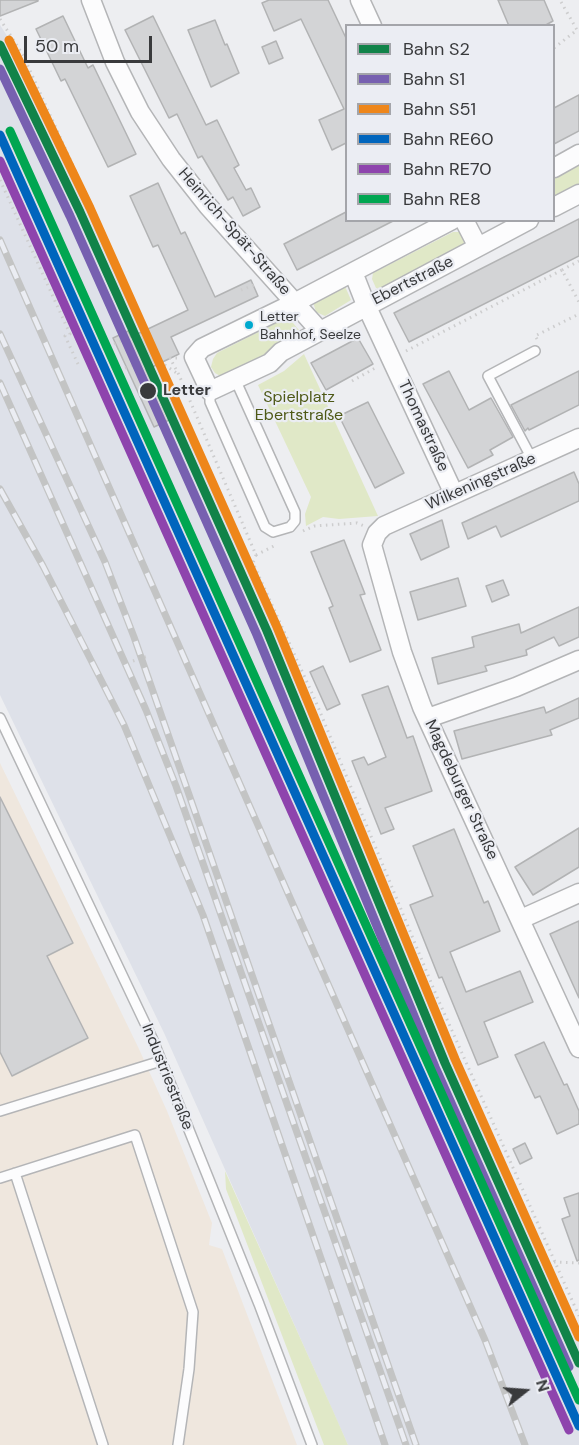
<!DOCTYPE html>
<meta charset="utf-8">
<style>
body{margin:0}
#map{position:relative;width:579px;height:1445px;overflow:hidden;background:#edeef1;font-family:"DM Sans",sans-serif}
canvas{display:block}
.legend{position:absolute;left:345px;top:24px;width:210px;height:198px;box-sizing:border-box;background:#ebedf3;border:2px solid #a4a5aa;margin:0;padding:8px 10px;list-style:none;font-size:18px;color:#393a3c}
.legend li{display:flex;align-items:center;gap:12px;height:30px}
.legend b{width:30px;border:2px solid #a4a5aa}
.north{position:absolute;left:495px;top:1361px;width:60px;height:60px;-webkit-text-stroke:4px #ebedf3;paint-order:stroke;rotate:73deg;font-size:16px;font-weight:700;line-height:24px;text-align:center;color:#393a3c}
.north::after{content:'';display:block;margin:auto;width:21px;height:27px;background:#393a3c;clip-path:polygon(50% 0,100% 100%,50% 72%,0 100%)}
.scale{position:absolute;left:24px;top:36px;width:128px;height:27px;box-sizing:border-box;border:3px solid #393a3c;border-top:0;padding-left:8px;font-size:18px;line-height:21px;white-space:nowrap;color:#393a3c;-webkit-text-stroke:4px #ebedf3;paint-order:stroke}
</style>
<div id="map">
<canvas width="579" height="1445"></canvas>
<ul class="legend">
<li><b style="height:8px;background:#118349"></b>Bahn S2</li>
<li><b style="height:8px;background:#7760b0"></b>Bahn S1</li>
<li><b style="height:8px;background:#ee861a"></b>Bahn S51</li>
<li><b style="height:8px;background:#0065bd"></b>Bahn RE60</li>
<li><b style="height:8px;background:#8e44ad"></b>Bahn RE70</li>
<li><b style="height:8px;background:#00a651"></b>Bahn RE8</li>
</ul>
<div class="north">N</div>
<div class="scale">50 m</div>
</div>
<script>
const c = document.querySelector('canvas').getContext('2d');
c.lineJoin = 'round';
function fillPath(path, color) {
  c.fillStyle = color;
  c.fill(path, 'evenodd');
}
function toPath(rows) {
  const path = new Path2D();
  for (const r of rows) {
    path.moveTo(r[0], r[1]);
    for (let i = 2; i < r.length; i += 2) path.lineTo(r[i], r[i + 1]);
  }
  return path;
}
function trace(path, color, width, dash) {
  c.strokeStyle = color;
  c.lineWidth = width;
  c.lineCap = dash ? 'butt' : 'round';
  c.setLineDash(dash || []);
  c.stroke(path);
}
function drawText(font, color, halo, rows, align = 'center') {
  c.font = font + ' "DM Sans",sans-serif';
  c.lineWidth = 4.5;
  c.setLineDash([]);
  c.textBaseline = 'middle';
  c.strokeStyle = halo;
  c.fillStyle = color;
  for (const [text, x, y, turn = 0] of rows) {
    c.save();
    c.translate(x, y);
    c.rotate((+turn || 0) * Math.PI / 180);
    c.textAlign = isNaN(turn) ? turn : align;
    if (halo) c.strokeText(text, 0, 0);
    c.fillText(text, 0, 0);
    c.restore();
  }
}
const built = toPath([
 [0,25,13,45,23,71,45,116,52,125,62,153,83,197,90,206,99,233,127,290,157,360,164,370,173,395,231,526,239,539,241,547,301,690,313,711,316,724,437,1020,444,1029,453,1056,579,1339,579,1445,348,1445,165,1035,0,695]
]);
const industrial = toPath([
 [0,763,139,1049,167,1111,212,1223,209,1245,222,1249,297,1445,0,1445]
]);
const green = toPath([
 [579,165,579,184,554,198,554,178],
 [453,232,459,232,463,237,464,243,460,247,380,289,376,288,372,279,373,273],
 [344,284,351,300,325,316,316,312,313,302],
 [288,317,304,336,222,377,215,373,211,367,213,359,217,353],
 [304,354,378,516,339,519,323,517,306,526,305,514,311,497,258,385,284,371],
 [225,1171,334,1413,348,1445,324,1445,226,1189]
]);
const building = toPath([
 [0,0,38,0,38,1,0,16,0,0],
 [269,0,328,0,346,38,346,143,332,150,319,120,344,109,301,19,274,31,262,3,269,0],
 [498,0,544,0,553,21,544,26,509,26,498,0],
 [63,16,88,68,93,65,136,154,108,167,65,79,61,81,36,29,63,16],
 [153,16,206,125,217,120,239,165,234,168,246,190,251,188,260,207,243,216,233,197,228,200,202,156,198,158,177,114,169,118,125,30,153,16],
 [215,20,225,45,227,44,239,73,211,87,188,30,215,20],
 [276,41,283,58,269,64,262,47,276,41],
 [579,95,579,131,554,144,554,108,579,95],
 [158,183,181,234,185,232,215,297,251,280,258,296,171,337,179,354,146,370,169,420,154,427,113,338,128,331,131,337,188,310,158,245,153,247,130,196,158,183],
 [346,212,346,220,395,220,297,270,284,244,346,212],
 [579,219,579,256,409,342,394,313,579,219],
 [358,338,373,364,326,390,311,363,358,338],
 [449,371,469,410,491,398,513,437,490,450,493,455,468,468,423,384,449,371],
 [579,371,579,405,529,430,528,428,525,431,511,405,579,371],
 [368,402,404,473,375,488,339,416,368,402],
 [574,472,579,484,579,501,501,537,496,526,468,539,462,523,574,472],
 [442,520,449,547,421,560,410,534,442,520],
 [344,540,365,594,360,595,381,650,350,662,329,608,333,606,311,552,344,540],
 [458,578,466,606,418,620,410,592,458,578],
 [503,580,509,595,492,602,486,586,503,580],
 [579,607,579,637,559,646,554,637,526,650,527,655,485,666,487,671,438,684,432,658,474,647,472,637,519,624,521,633,579,607],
 [323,666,340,704,327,710,310,672,323,666],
 [388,686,407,738,413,736,432,791,385,808,394,829,381,834,352,761,364,757,368,765,386,757,362,695,388,686],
 [579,698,579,718,550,730,552,735,462,759,454,731,544,707,546,713,579,698],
 [0,797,73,943,47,956,88,1038,12,1076,0,1052,0,797],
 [579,828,579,867,533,895,515,867,579,828],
 [454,829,484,903,488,901,500,931,450,952,466,992,520,971,533,1002,484,1022,498,1057,478,1065,442,977,439,978,410,905,433,896,413,846,454,829],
 [579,921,579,998,550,934,579,921],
 [544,1042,564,1085,567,1084,579,1111,579,1124,557,1134,540,1096,535,1098,515,1055,544,1042],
 [525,1143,532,1158,520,1164,513,1149,525,1143],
 [579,1193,579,1260,577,1261,562,1219,570,1216,564,1198,579,1193]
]);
const path = toPath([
 [0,19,23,55,162,363,178,374],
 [554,48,577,30,560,0],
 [0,180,70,334,65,336,78,364],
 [562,270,579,261],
 [241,290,254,285],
 [537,339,535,336,579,314],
 [114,344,123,340,122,338,124,340,132,336],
 [125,344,134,365],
 [406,351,562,270,579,302],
 [177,358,170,358,179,375,256,555,253,563,316,702,437,997,579,1316],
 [125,368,143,361],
 [352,381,377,367],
 [303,531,314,526,357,523,364,526],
 [256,555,276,545],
 [133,661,148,656],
 [554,1262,579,1263]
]);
const lane = toPath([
 [210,391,210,402,265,527,273,532,290,527,295,521,295,512,235,379],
 [532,459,488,376,535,351],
 [0,718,152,1038,259,1304,312,1445],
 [0,1111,161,1061],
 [15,1173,103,1445],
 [0,1178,135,1135,193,1312,189,1369,178,1445]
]);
const street = toPath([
 [91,0,115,62,140,112,171,159,208,206,320,331],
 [360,0,372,26],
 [554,168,579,154],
 [554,207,579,194],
 [452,220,296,302,202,348,194,357,210,391,270,363,281,352,529,220],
 [464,220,478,247],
 [353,272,366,305,454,494],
 [579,438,384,526,377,533,372,545,402,652,422,707,579,1048],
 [428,718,516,687,579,660],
 [521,919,579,893]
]);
const rail = toPath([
 [0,240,485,1340,525,1445],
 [0,334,105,562,134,637,416,1445],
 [0,383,146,710,176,786,406,1445],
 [0,489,43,566,124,725,203,915,385,1445]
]);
const rail1 = toPath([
 [0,45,80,212,267,631,445,1063,579,1363]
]);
const rail2 = toPath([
 [0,69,70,216,257,635,435,1067,569,1367]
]);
const rail3 = toPath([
 [9,40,90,208,277,627,455,1059,579,1337]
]);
const rail4 = toPath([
 [0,135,579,1426]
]);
const rail5 = toPath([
 [0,161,569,1430]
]);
const rail6 = toPath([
 [10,131,579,1400]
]);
const markers = [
 [249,325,5,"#00a9ce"],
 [148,391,9,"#393a3c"]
];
const busNames = [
 ["Letter",260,317],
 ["Bahnhof, Seelze",260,335]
];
const streetNames = [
 ["Heinrich-Spät-Straße",234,232,49],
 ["Ebertstraße",413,281,-27],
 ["Thomastraße",423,426,65],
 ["Wilkeningstraße",481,482,-24],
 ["Magdeburger Straße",461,790,65],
 ["Industriestraße",167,1077,68]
];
const stopNames = [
 ["Letter",163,391]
];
const parkNames = [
 ["Spielplatz",299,398],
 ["Ebertstraße",299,416]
];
fillPath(built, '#dee1e9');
fillPath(industrial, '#efe7de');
fillPath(green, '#e0e8c7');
fillPath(building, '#d3d4d6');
trace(building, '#b2b3b4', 1.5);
trace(lane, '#b4b5b7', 12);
trace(street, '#b4b5b7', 21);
trace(path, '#cdcdce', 3, [1.5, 4.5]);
trace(lane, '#fcfcfd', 9);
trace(street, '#fcfcfd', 18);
trace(rail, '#c3c4c4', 7);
trace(rail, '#ebedf3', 4.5, [14]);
trace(rail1, '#118349', 9);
trace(rail2, '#7760b0', 9);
trace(rail3, '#ee861a', 9);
trace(rail4, '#0065bd', 9);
trace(rail5, '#8e44ad', 9);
trace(rail6, '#00a651', 9);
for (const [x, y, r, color] of markers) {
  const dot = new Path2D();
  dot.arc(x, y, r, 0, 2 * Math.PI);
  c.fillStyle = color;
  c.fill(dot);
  trace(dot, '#ebedf3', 2);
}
drawText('14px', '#393a3c', '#ebedf3', busNames, 'left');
drawText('16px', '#393a3c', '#ebedf3', streetNames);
drawText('bold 16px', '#393a3c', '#ebedf3', stopNames, 'left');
drawText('16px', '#4e5916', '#ebedf3', parkNames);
</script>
